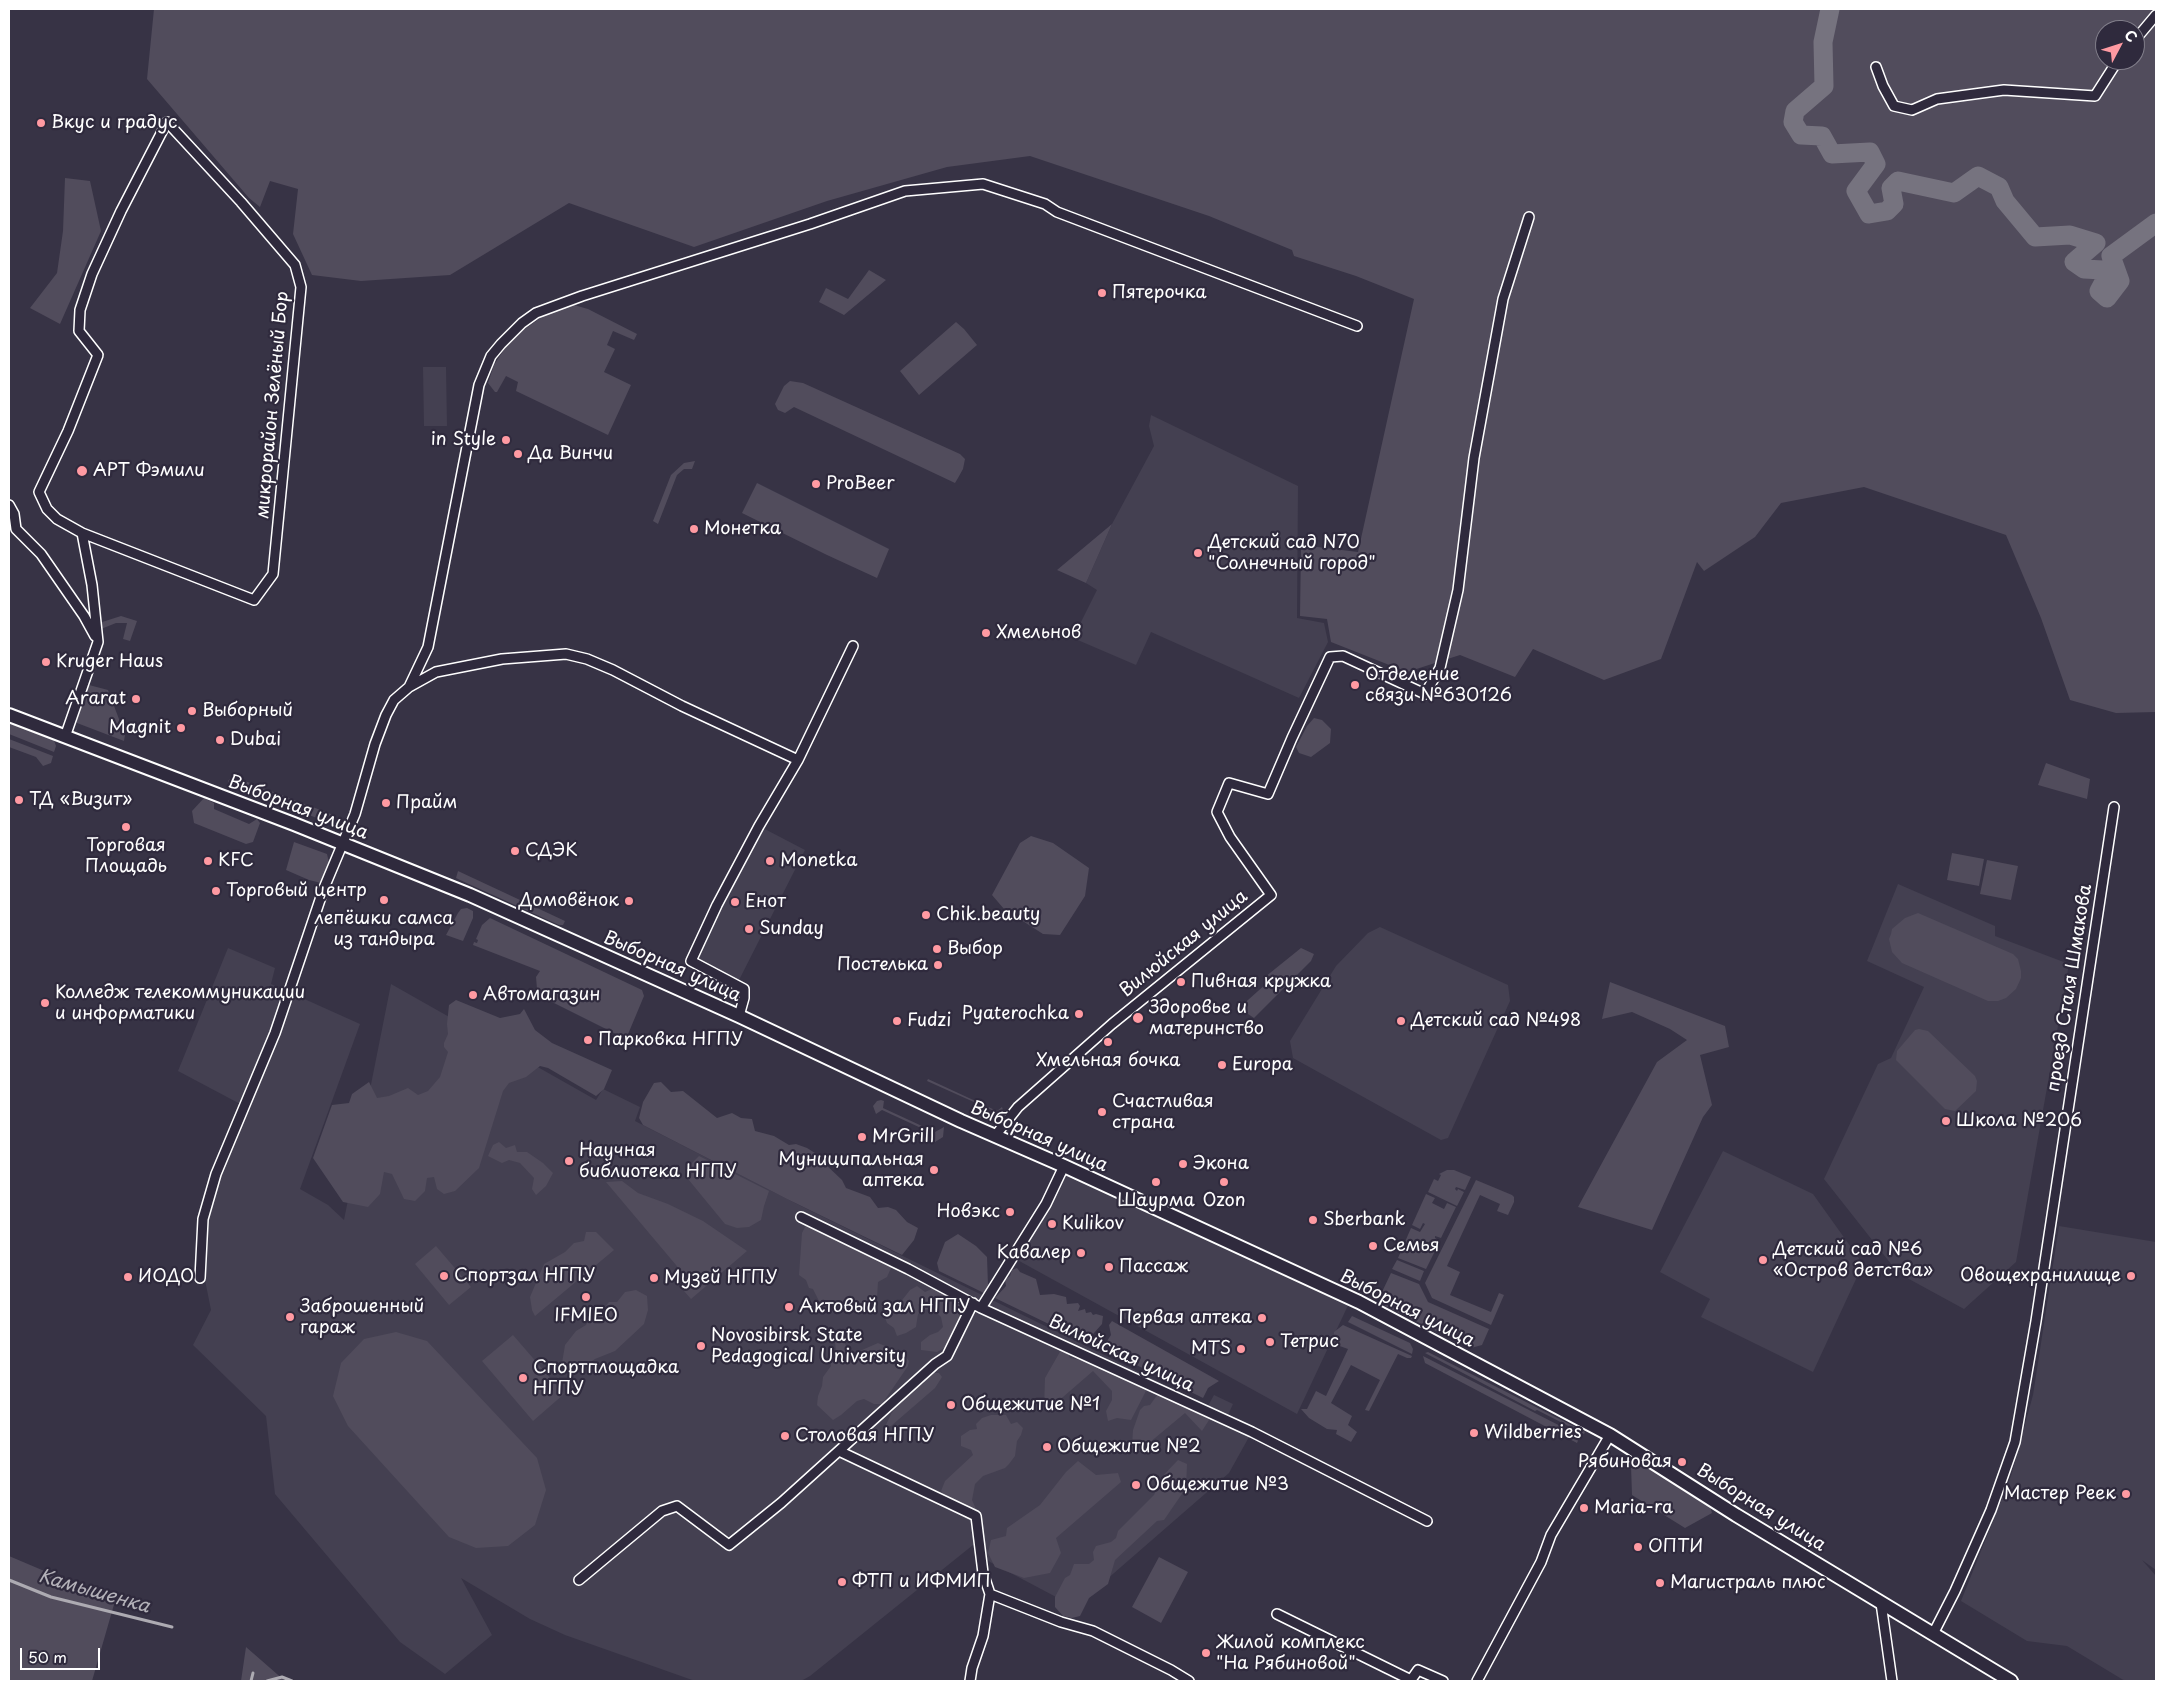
<!DOCTYPE html>
<meta charset="utf-8">
<style>
body{margin:0}
#map{position:relative;width:2165px;height:1690px;overflow:hidden;background:#373345;font-family:"Playpen Sans",sans-serif}
canvas{display:block}
.frame{position:absolute;inset:0;border:10px solid #fff;pointer-events:none}
.north{position:absolute;left:2095px;top:20px;width:50px;height:50px;box-sizing:border-box;background:#2f2a3d;border:1px solid #827f8b;border-radius:50%;rotate:50deg;font-size:14px;font-weight:700;line-height:20px;text-align:center;color:#fff}
.north::after{content:'';display:block;margin:auto;width:18px;height:22px;background:#ff9aa2;clip-path:polygon(50% 0,100% 100%,50% 72%,0 100%)}
.scale{position:absolute;left:20px;top:1648px;width:80px;height:22px;box-sizing:border-box;border:2px solid #fff;border-top:0;padding-left:6px;font-size:15px;line-height:18px;white-space:nowrap;color:#fff;-webkit-text-stroke:4px #2f2a3d;paint-order:stroke}
</style>
<div id="map">
<canvas width="2165" height="1690"></canvas>
<div class="frame"></div>
<div class="north">С</div>
<div class="scale">50 m</div>
</div>
<script>
const c = document.querySelector('canvas').getContext('2d');
c.lineJoin = 'round';
function fillPath(path, color) {
  c.fillStyle = color;
  c.fill(path, 'evenodd');
}
function toPath(rows) {
  const path = new Path2D();
  for (const r of rows) {
    path.moveTo(r[0], r[1]);
    for (let i = 2; i < r.length; i += 2) path.lineTo(r[i], r[i + 1]);
  }
  return path;
}
function trace(path, color, width, dash) {
  c.strokeStyle = color;
  c.lineWidth = width;
  c.lineCap = dash ? 'butt' : 'round';
  c.setLineDash(dash || []);
  c.stroke(path);
}
function drawText(font, color, halo, rows, align = 'center') {
  c.font = font + ' "Playpen Sans",sans-serif';
  c.lineWidth = 4.5;
  c.setLineDash([]);
  c.textBaseline = 'middle';
  c.strokeStyle = halo;
  c.fillStyle = color;
  for (const [text, x, y, turn = 0] of rows) {
    c.save();
    c.translate(x, y);
    c.rotate((+turn || 0) * Math.PI / 180);
    c.textAlign = isNaN(turn) ? turn : align;
    if (halo) c.strokeText(text, 0, 0);
    c.fillText(text, 0, 0);
    c.restore();
  }
}
const built = toPath([
 [423,367,446,367,447,426,424,426],
 [1151,415,1298,486,1297,618,1324,623,1328,642,1299,698,1151,632,1136,665,1073,638,1097,590,1086,583,1112,524,1154,446,1149,426],
 [759,826,805,850,737,984,691,961],
 [1898,884,1995,926,1995,936,2069,964,2016,1262,1964,1309,1909,1279,1895,1269,1824,1179,1878,1064,1891,1058,1924,987,1867,961],
 [1380,927,1508,985,1510,1001,1448,1138,1441,1140,1293,1058,1290,1041,1336,966,1368,933],
 [228,948,275,968,271,984,360,1024,300,1189,328,1205,344,1220,391,984,596,1100,603,1089,640,1107,635,1121,799,1205,1208,1406,1214,1395,1233,1404,1228,1415,1254,1428,1229,1473,1075,1607,990,1562,973,1545,810,1676,801,1681,695,1681,565,1635,530,1619,461,1578,492,1635,445,1674,400,1642,275,1494,266,1416,193,1345,211,1310,200,1255,203,1219,244,1106,178,1071],
 [1723,1151,1813,1194,1863,1264,1813,1372,1701,1317,1710,1299,1660,1272],
 [1064,1166,1351,1299,1297,1414,1012,1257],
 [2059,1226,2156,1242,2156,1531,2155,1534,2156,1533,2156,1570,2142,1560,2156,1576,2156,1681,2125,1681,2067,1646,2027,1641,1961,1601,2011,1476,2033,1395]
]);
const green = toPath([
 [154,9,2156,9,2156,712,2116,713,2070,700,2041,618,2006,535,1864,487,1781,503,1755,537,1704,571,1697,562,1661,659,1604,680,1533,649,1515,677,1460,655,1407,672,1331,642,1327,619,1300,616,1301,545,1358,552,1414,299,1356,276,1294,256,1292,250,1209,216,1030,156,947,167,827,201,694,247,569,203,450,275,361,281,312,275,293,234,298,189,270,181,260,207,249,198,147,79],
 [2105,30,2135,30,2135,60,2105,60],
 [65,178,90,181,101,231,60,324,30,308,57,273,63,231],
 [869,270,886,280,844,315,819,302,826,288,848,299],
 [574,305,588,309,637,334,634,340,613,331,607,345,615,349,604,372,631,385,608,435,516,391,518,382,506,376,497,392,495,392,488,383,494,365,505,348,522,331,546,314],
 [956,322,964,329,977,345,919,395,900,371],
 [790,381,803,383,960,454,965,459,963,469,958,478,955,483,794,407,785,413,778,410,775,404,784,386],
 [695,461,692,469,684,469,677,475,658,524,653,521,671,475,684,463],
 [757,483,889,549,877,578,827,555,742,513],
 [1112,524,1086,583,1057,570],
 [121,616,137,621,130,641,123,639,127,623,116,623,101,629,99,623],
 [89,685,108,690,125,735,124,741,77,723,75,717,86,688],
 [1314,718,1322,720,1331,729,1330,743,1311,757,1299,753,1296,747,1307,726],
 [9,723,54,740,56,746,54,752,9,734],
 [9,739,53,756,51,763,43,766,36,757,9,747],
 [2046,763,2090,779,2087,799,2038,785],
 [232,776,336,816,325,821,229,785,228,781],
 [204,798,214,803,214,809,249,824,257,819,260,823,253,842,246,844,194,823,192,811],
 [1031,836,1053,843,1089,868,1085,896,1060,935,1043,934,1004,909,992,895,1020,843],
 [294,842,327,854,330,867,321,883,309,880,286,870],
 [1952,853,1984,859,1979,886,1947,880],
 [1987,860,2018,866,2011,900,1980,894],
 [458,871,565,921,563,925,559,925,460,880,456,878],
 [467,908,473,911,473,918,463,941,446,935,458,913,461,909],
 [1918,913,2013,954,2018,959,2021,971,2021,978,2016,989,2006,998,1998,1001,1988,1001,1902,963,1892,952,1889,939,1891,934,1892,929,1905,918],
 [490,918,642,990,644,996,626,1039,552,1002,537,989,536,977,540,971,473,945,474,942,477,943,478,940,476,939,482,925],
 [1301,948,1314,954,1311,961,1254,1018,1239,1008,1267,983,1265,977],
 [1610,982,1725,1026,1729,1047,1700,1055,1712,1105,1703,1117,1652,1230,1578,1207,1657,1062,1687,1040,1670,1029,1632,1012,1602,1019],
 [456,1000,500,1018,520,1014,524,1009,535,1030,552,1043,612,1070,604,1089,596,1096,548,1068,540,1066,526,1077,509,1083,503,1091,479,1168,455,1191,444,1194,437,1189,434,1177,427,1178,425,1191,415,1201,404,1199,392,1174,384,1172,380,1194,368,1207,343,1202,313,1158,332,1105,349,1103,352,1094,369,1082,377,1098,389,1096,408,1088,418,1095,428,1091,440,1077,448,1052,444,1047,444,1043,448,1034,447,1024,449,1005],
 [1919,1029,1928,1031,1975,1076,1977,1081,1976,1091,1955,1111,1945,1109,1896,1060,1897,1051,1915,1030],
 [928,1079,997,1111,1002,1107,1005,1116,927,1081],
 [661,1082,671,1092,683,1091,717,1118,732,1113,741,1118,752,1119,755,1131,774,1136,789,1145,796,1144,807,1148,815,1153,814,1163,823,1162,842,1180,846,1188,870,1197,878,1208,888,1207,896,1210,907,1222,918,1228,914,1240,902,1255,787,1199,643,1125,639,1118,643,1102,654,1083],
 [881,1100,884,1101,883,1108,935,1132,944,1127,943,1137,935,1142,934,1134,882,1110,876,1114,873,1106,877,1101],
 [976,1106,1001,1117,989,1122,975,1115],
 [499,1142,506,1148,515,1145,517,1152,527,1152,543,1163,553,1173,546,1186,536,1195,532,1189,534,1178,520,1163,509,1160,502,1163,488,1156,493,1145],
 [699,1156,769,1191,764,1206,761,1220,749,1227,737,1228,725,1224,688,1179,688,1167],
 [1447,1170,1454,1170,1471,1177,1465,1190,1456,1187,1455,1189,1457,1191,1458,1189,1464,1192,1457,1206,1428,1192,1434,1179,1438,1181,1441,1175,1439,1174],
 [1476,1180,1512,1195,1514,1197,1514,1202,1508,1215,1497,1211,1500,1204,1480,1195,1447,1266,1460,1272,1450,1295,1491,1312,1499,1293,1504,1295,1491,1325,1432,1298,1425,1283],
 [622,1181,638,1193,668,1204,703,1221,747,1251,691,1299,684,1291,692,1284,606,1182],
 [1426,1194,1435,1198,1432,1203,1444,1209,1447,1203,1456,1207,1441,1238,1435,1236,1435,1238,1440,1241,1426,1269,1398,1258,1411,1228,1420,1232,1425,1224,1423,1223,1420,1229,1412,1225],
 [807,1223,900,1268,891,1268,887,1277,878,1282,877,1298,868,1306,853,1300,847,1307,841,1307,834,1313,828,1310,827,1304,819,1301,813,1289,809,1288,806,1280,799,1275,802,1233],
 [586,1232,596,1232,614,1250,535,1316,532,1310,530,1297,544,1264,565,1252,574,1243,584,1241],
 [958,1234,976,1246,987,1257,988,1285,984,1293,939,1271,937,1263,945,1242],
 [436,1246,471,1287,449,1305,415,1264],
 [1397,1260,1424,1271,1420,1281,1392,1269],
 [1017,1268,1020,1272,1036,1279,1040,1295,1054,1294,1066,1297,1067,1304,1078,1303,1080,1306,1078,1311,1085,1309,1086,1313,1091,1312,1093,1315,1096,1314,1103,1316,1102,1324,1086,1342,995,1298,1006,1286,1005,1280,1010,1276,1012,1270],
 [1391,1273,1419,1284,1428,1302,1489,1329,1482,1345,1471,1348,1385,1306,1382,1292],
 [917,1286,925,1292,934,1288,938,1292,946,1291,956,1299,961,1309,958,1328,946,1347,937,1352,921,1350,921,1342,930,1335,938,1332,943,1327,941,1317,936,1312,931,1309,923,1310,918,1314,916,1327,906,1333,897,1336,894,1328,887,1323,884,1315,885,1307,891,1302,899,1304,910,1290],
 [636,1290,647,1296,648,1310,644,1324,615,1351,595,1359,574,1373,562,1363,565,1345,576,1331,586,1325,591,1317,599,1315,609,1302,617,1302,625,1292],
 [1352,1316,1410,1343,1413,1349,1412,1354,1348,1322],
 [1112,1321,1219,1381,1208,1388,1203,1398,1112,1353,1107,1341,1111,1335,1109,1325],
 [1343,1325,1412,1356,1411,1358,1407,1358,1398,1354,1369,1411,1365,1410,1380,1380,1351,1365,1331,1403,1352,1416,1348,1425,1357,1432,1351,1442,1336,1434,1337,1430,1327,1429,1309,1418,1301,1409,1307,1409,1316,1391,1326,1396,1348,1349,1334,1344,1334,1332],
 [841,1330,851,1363,862,1350,878,1343,904,1354,909,1361,908,1366,882,1404,874,1404,864,1399,857,1401,841,1415,833,1420,817,1405,818,1396,822,1386,823,1377,831,1366,830,1359,836,1352,834,1331],
 [396,1332,427,1341,537,1458,546,1490,535,1525,508,1546,476,1548,449,1537,348,1426,333,1396,341,1363,364,1339],
 [513,1335,564,1394,533,1421,482,1361],
 [1061,1350,1068,1353,1070,1358,1093,1363,1148,1387,1131,1420,1117,1418,1108,1421,1106,1411,1112,1400,1112,1391,1093,1371,1048,1410,1044,1410,1045,1378],
 [1428,1352,1585,1432,1584,1434,1537,1410,1535,1411,1425,1353],
 [1423,1356,1580,1436,1577,1443,1425,1363],
 [932,1373,939,1373,942,1377,935,1388,891,1426,885,1427,891,1414,900,1401,915,1386,923,1384],
 [1170,1388,1204,1407,1209,1420,1202,1431,1185,1413,1137,1453,1132,1446,1133,1430,1140,1410,1144,1406,1150,1405,1158,1394],
 [991,1415,1006,1415,1011,1424,1017,1422,1023,1428,1021,1435,1017,1441,1015,1456,1009,1464,1005,1468,983,1476,975,1484,972,1500,980,1518,974,1522,966,1519,941,1491,945,1481,973,1455,971,1450,961,1446,961,1436,970,1430,977,1429,976,1424,982,1418],
 [1639,1458,1710,1506,1712,1513,1685,1528,1632,1495,1631,1466],
 [1178,1460,1187,1464,1186,1488,1164,1520,1157,1521,1115,1560,1108,1584,1089,1598,1080,1616,1072,1618,1063,1616,1055,1607,1055,1597,1065,1578,1070,1575,1074,1564,1089,1564,1094,1560,1093,1552,1096,1546,1111,1542,1116,1538,1118,1531,1154,1495,1157,1488,1154,1485],
 [1078,1461,1096,1475,1118,1473,1121,1482,1056,1538,1061,1553,1050,1573,1024,1578,995,1567,988,1553,991,1540,1006,1536,1007,1528,1040,1505,1066,1472],
 [9,1556,115,1601,92,1681,9,1681],
 [1159,1557,1188,1572,1161,1623,1132,1607],
 [246,1647,285,1681,241,1681]
]);
const stream = toPath([
 [9,1580,51,1597,172,1627],
 [251,1681,253,1673],
 [267,1681,282,1677,292,1681]
]);
const river = toPath([
 [1830,9,1823,42,1824,86,1795,111,1793,122,1801,135,1822,136,1832,154,1870,152,1876,164,1856,191,1869,214,1887,211,1894,204,1891,188,1898,181,1954,193,1978,176,1999,187,2005,201,2035,237,2070,235,2096,243,2074,262,2084,269,2103,270,2106,278,2099,291,2107,298,2120,281,2111,256,2156,223]
]);
const minor = toPath([
 [2135,40,2156,15],
 [1876,67,1883,86,1894,106,1912,110,1937,99,2004,90,2095,96,2118,60],
 [167,122,241,202,295,265,301,287,273,574,254,600,82,533,57,519,47,509,39,492,68,431,98,355,79,331,80,310,92,274,121,211,167,122],
 [9,505,14,514,16,529,41,554,84,616,95,636],
 [409,687,428,647,479,385,491,356,501,344,522,323,536,313,582,296,810,224,905,191,983,184,1045,204,1057,212,1357,326],
 [65,737,98,642,92,585,82,533],
 [739,1016,744,998,744,989,691,961,717,905,759,826,798,760,853,646],
 [995,1136,1018,1107,1112,1024,1271,895,1230,837,1217,812,1229,783,1268,794,1292,738,1330,657,1343,656,1425,694,1440,668,1458,590,1474,458,1503,299,1529,217],
 [801,1217,908,1269,981,1308,1252,1432,1427,1521],
 [200,1278,203,1219,216,1174,275,1033,324,888,355,814,375,744,386,715,394,700,409,687,436,672,502,659,566,654,587,659,613,670,682,706,798,760],
 [981,1308,1046,1204,1064,1166],
 [839,1451,976,1516,983,1573,990,1594,983,1636,972,1668,970,1681],
 [579,1580,662,1511,677,1506,729,1545,781,1503,935,1364,947,1356,973,1303],
 [990,1594,1061,1622,1093,1631,1171,1670,1189,1681],
 [1881,1603,1892,1681],
 [1277,1614,1411,1680,1418,1670,1443,1681],
 [1933,1634,1955,1591,1991,1510,2015,1442,2036,1321,2114,807],
 [1477,1681,1541,1562,1551,1535,1610,1435]
]);
const secondary = toPath([
 [9,715,294,824,470,895,739,1016,961,1121,1064,1166,1359,1302,1610,1435,1736,1515,2011,1681]
]);
const markers = [
 [41,123,5,"#ff9aa2"],
 [1102,293,5,"#ff9aa2"],
 [506,440,5,"#ff9aa2"],
 [518,454,5,"#ff9aa2"],
 [82,471,6,"#ff9aa2"],
 [816,484,5,"#ff9aa2"],
 [694,529,5,"#ff9aa2"],
 [1198,553,5,"#ff9aa2"],
 [986,633,5,"#ff9aa2"],
 [46,662,5,"#ff9aa2"],
 [1355,685,5,"#ff9aa2"],
 [136,699,5,"#ff9aa2"],
 [192,711,5,"#ff9aa2"],
 [181,728,5,"#ff9aa2"],
 [220,740,5,"#ff9aa2"],
 [19,800,5,"#ff9aa2"],
 [386,803,5,"#ff9aa2"],
 [126,827,5,"#ff9aa2"],
 [515,851,5,"#ff9aa2"],
 [208,861,5,"#ff9aa2"],
 [770,861,5,"#ff9aa2"],
 [216,891,5,"#ff9aa2"],
 [384,900,5,"#ff9aa2"],
 [629,901,5,"#ff9aa2"],
 [735,902,5,"#ff9aa2"],
 [926,915,5,"#ff9aa2"],
 [749,929,5,"#ff9aa2"],
 [937,949,5,"#ff9aa2"],
 [938,965,5,"#ff9aa2"],
 [1181,982,5,"#ff9aa2"],
 [473,995,5,"#ff9aa2"],
 [45,1003,5,"#ff9aa2"],
 [1079,1014,5,"#ff9aa2"],
 [1138,1018,6,"#ff9aa2"],
 [897,1021,5,"#ff9aa2"],
 [1401,1021,5,"#ff9aa2"],
 [588,1040,5,"#ff9aa2"],
 [1108,1042,5,"#ff9aa2"],
 [1222,1065,5,"#ff9aa2"],
 [1102,1112,5,"#ff9aa2"],
 [1946,1121,5,"#ff9aa2"],
 [862,1137,5,"#ff9aa2"],
 [569,1161,5,"#ff9aa2"],
 [1183,1164,5,"#ff9aa2"],
 [934,1170,5,"#ff9aa2"],
 [1156,1182,5,"#ff9aa2"],
 [1224,1182,5,"#ff9aa2"],
 [1010,1212,5,"#ff9aa2"],
 [1313,1220,5,"#ff9aa2"],
 [1052,1224,5,"#ff9aa2"],
 [1373,1246,5,"#ff9aa2"],
 [1081,1253,5,"#ff9aa2"],
 [1763,1260,5,"#ff9aa2"],
 [1109,1267,5,"#ff9aa2"],
 [444,1276,5,"#ff9aa2"],
 [2131,1276,5,"#ff9aa2"],
 [128,1277,5,"#ff9aa2"],
 [654,1278,5,"#ff9aa2"],
 [586,1297,5,"#ff9aa2"],
 [789,1307,5,"#ff9aa2"],
 [290,1317,5,"#ff9aa2"],
 [1262,1318,5,"#ff9aa2"],
 [1270,1342,5,"#ff9aa2"],
 [701,1346,5,"#ff9aa2"],
 [1241,1349,5,"#ff9aa2"],
 [523,1378,5,"#ff9aa2"],
 [951,1405,5,"#ff9aa2"],
 [1474,1433,5,"#ff9aa2"],
 [785,1436,5,"#ff9aa2"],
 [1047,1447,5,"#ff9aa2"],
 [1682,1462,5,"#ff9aa2"],
 [1136,1485,5,"#ff9aa2"],
 [2126,1494,5,"#ff9aa2"],
 [1584,1508,5,"#ff9aa2"],
 [1638,1547,5,"#ff9aa2"],
 [842,1582,5,"#ff9aa2"],
 [1660,1583,5,"#ff9aa2"],
 [1206,1653,5,"#ff9aa2"]
];
const poiNames = [
 ["Вкус и градус",51,123],
 ["Пятерочка",1112,293],
 ["in Style",496,440,"right"],
 ["Да Винчи",528,454],
 ["АРТ Фэмили",93,471],
 ["ProBeer",826,484],
 ["Монетка",704,529],
 ["Детский сад N70",1208,543],
 ["\"Солнечный город\"",1208,564],
 ["Хмельнов",996,633],
 ["Kruger Haus",56,662],
 ["Отделение",1365,675],
 ["связи №630126",1365,696],
 ["Ararat",126,699,"right"],
 ["Выборный",202,711],
 ["Magnit",171,728,"right"],
 ["Dubai",230,740],
 ["ТД «Визит»",29,800],
 ["Прайм",396,803],
 ["Торговая",126,846,"center"],
 ["Площадь",126,867,"center"],
 ["СДЭК",525,851],
 ["KFC",218,861],
 ["Monetka",780,861],
 ["Торговый центр",226,891],
 ["Домовёнок",619,901,"right"],
 ["Енот",745,902],
 ["Chik.beauty",936,915],
 ["лепёшки самса",384,919,"center"],
 ["из тандыра",384,940,"center"],
 ["Sunday",759,929],
 ["Выбор",947,949],
 ["Постелька",928,965,"right"],
 ["Пивная кружка",1191,982],
 ["Колледж телекоммуникации",55,993],
 ["и информатики",55,1014],
 ["Автомагазин",483,995],
 ["Здоровье и",1149,1008],
 ["материнство",1149,1029],
 ["Pyaterochka",1069,1014,"right"],
 ["Fudzi",907,1021],
 ["Детский сад №498",1411,1021],
 ["Парковка НГПУ",598,1040],
 ["Хмельная бочка",1108,1061,"center"],
 ["Europa",1232,1065],
 ["Счастливая",1112,1102],
 ["страна",1112,1123],
 ["Школа №206",1956,1121],
 ["MrGrill",872,1137],
 ["Научная",579,1151],
 ["библиотека НГПУ",579,1172],
 ["Муниципальная",924,1160,"right"],
 ["аптека",924,1181,"right"],
 ["Экона",1193,1164],
 ["Шаурма",1156,1201,"center"],
 ["Ozon",1224,1201,"center"],
 ["Новэкс",1000,1212,"right"],
 ["Sberbank",1323,1220],
 ["Kulikov",1062,1224],
 ["Семья",1383,1246],
 ["Детский сад №6",1773,1250],
 ["«Остров детства»",1773,1271],
 ["Кавалер",1071,1253,"right"],
 ["Пассаж",1119,1267],
 ["Спортзал НГПУ",454,1276],
 ["Овощехранилище",2121,1276,"right"],
 ["ИОДО",138,1277],
 ["Музей НГПУ",664,1278],
 ["Заброшенный",300,1307],
 ["гараж",300,1328],
 ["Актовый зал НГПУ",799,1307],
 ["IFMIEO",586,1316,"center"],
 ["Первая аптека",1252,1318,"right"],
 ["Novosibirsk State",711,1336],
 ["Pedagogical University",711,1357],
 ["Тетрис",1280,1342],
 ["MTS",1231,1349,"right"],
 ["Спортплощадка",533,1368],
 ["НГПУ",533,1389],
 ["Общежитие №1",961,1405],
 ["Wildberries",1484,1433],
 ["Столовая НГПУ",795,1436],
 ["Общежитие №2",1057,1447],
 ["Рябиновая",1672,1462,"right"],
 ["Общежитие №3",1146,1485],
 ["Мастер Реек",2116,1494,"right"],
 ["Maria-ra",1594,1508],
 ["ОПТИ",1648,1547],
 ["ФТП и ИФМИП",852,1582],
 ["Магистраль плюс",1670,1583],
 ["Жилой комплекс",1216,1643],
 ["\"На Рябиновой\"",1216,1664]
];
const streetNames = [
 ["микрорайон Зелёный Бор",273,405,-85],
 ["Выборная улица",298,808,21],
 ["Вилюйская улица",1184,944,-39],
 ["Выборная улица",672,967,24],
 ["проезд Сталя Шмакова",2070,988,-81],
 ["Выборная улица",1039,1137,24],
 ["Выборная улица",1407,1309,27],
 ["Вилюйская улица",1121,1354,25],
 ["Выборная улица",1761,1508,32]
];
const waterNames = [
 ["Камышенка",94,1592,16]
];
fillPath(built, '#444051');
fillPath(green, '#514c5c');
trace(stream, '#adabb2', 3);
trace(river, '#76737f', 19);
trace(minor, '#fff', 12);
trace(secondary, '#fff', 16);
trace(minor, '#2f2a3d', 9);
trace(secondary, '#2f2a3d', 12);
for (const [x, y, r, color] of markers) {
  const dot = new Path2D();
  dot.arc(x, y, r, 0, 2 * Math.PI);
  c.fillStyle = color;
  c.fill(dot);
  trace(dot, '#2f2a3d', 2);
}
drawText('18px', '#fff', '#2f2a3d', poiNames, 'left');
drawText('18px', '#fff', '#2f2a3d', streetNames);
drawText('italic 19px', '#b4b2b9', '#2f2a3d', waterNames);
</script>
